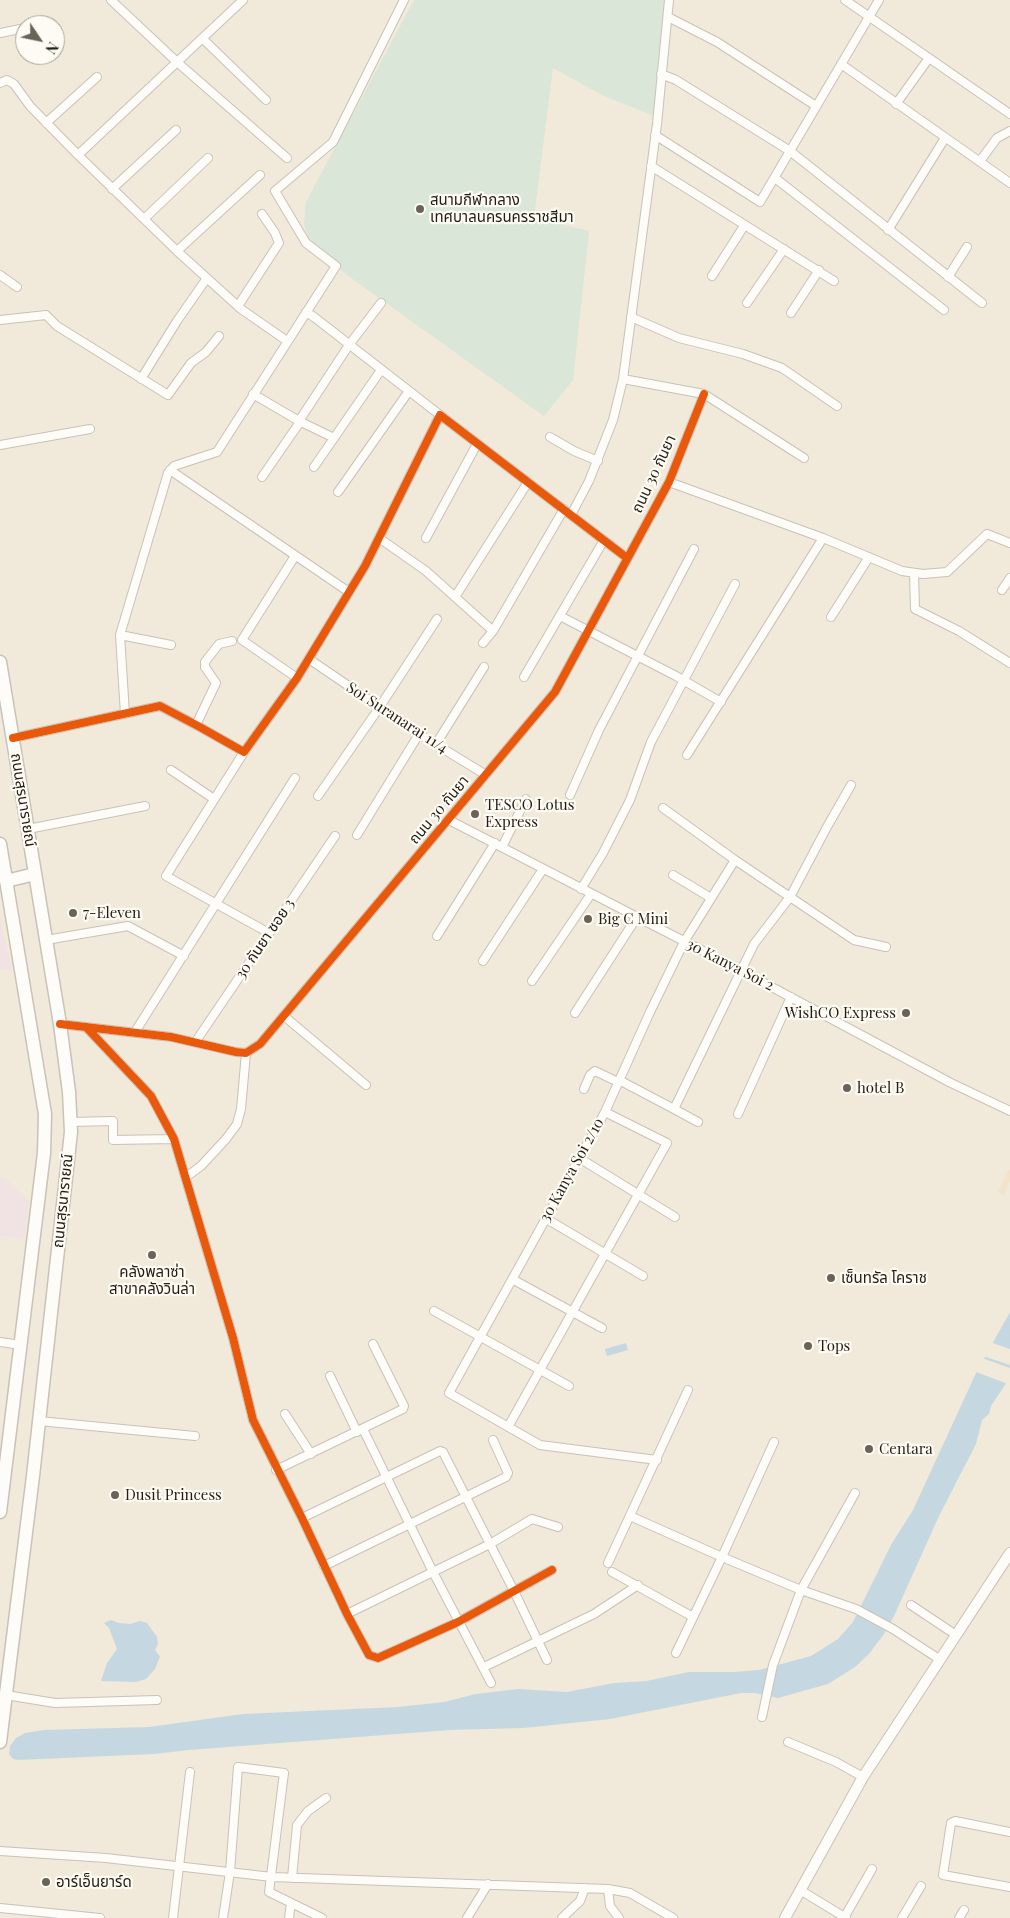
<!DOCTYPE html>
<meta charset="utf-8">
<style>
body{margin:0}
#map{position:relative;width:1010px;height:1918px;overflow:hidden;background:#f1e9da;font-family:"Playfair Display",serif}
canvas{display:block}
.north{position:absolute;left:15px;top:15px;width:50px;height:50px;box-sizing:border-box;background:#fefbf5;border:1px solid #a6a29a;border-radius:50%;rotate:124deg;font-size:14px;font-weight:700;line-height:20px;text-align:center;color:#221c12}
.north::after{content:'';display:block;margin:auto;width:18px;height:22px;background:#6a6458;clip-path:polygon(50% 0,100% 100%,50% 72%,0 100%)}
</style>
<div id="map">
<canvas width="1010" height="1918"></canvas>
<div class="north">N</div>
</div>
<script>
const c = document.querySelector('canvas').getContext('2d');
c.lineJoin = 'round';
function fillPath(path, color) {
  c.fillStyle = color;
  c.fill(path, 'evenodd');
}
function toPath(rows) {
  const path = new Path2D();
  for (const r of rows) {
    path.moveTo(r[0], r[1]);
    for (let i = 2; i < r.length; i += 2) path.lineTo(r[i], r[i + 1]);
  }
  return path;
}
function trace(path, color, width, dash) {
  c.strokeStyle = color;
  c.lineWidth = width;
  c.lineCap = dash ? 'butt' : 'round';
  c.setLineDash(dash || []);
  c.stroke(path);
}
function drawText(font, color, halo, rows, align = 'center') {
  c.font = font + ' "Playfair Display","Noto Sans Thai",serif';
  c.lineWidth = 4.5;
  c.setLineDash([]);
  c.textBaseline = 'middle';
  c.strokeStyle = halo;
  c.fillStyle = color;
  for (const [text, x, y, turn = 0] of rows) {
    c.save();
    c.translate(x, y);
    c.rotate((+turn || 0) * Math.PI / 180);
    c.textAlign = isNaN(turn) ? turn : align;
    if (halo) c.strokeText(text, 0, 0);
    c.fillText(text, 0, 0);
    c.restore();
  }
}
const built = toPath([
 [1008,1170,1010,1170,1010,1181,1004,1195,998,1192]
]);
const education = toPath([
 [0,916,3,933,9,954,12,971,0,968],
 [0,1178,7,1180,29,1202,24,1240,0,1235]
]);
const green = toPath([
 [414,0,668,0,657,117,604,96,553,68,534,217,589,231,573,380,544,416,347,275,309,241,304,224,306,202]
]);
const water = toPath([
 [1010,1312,1010,1373,1005,1385,991,1406,989,1414,982,1420,976,1444,939,1516,894,1616,884,1634,869,1654,855,1667,828,1684,778,1698,755,1693,741,1693,610,1719,524,1728,450,1730,189,1750,154,1754,18,1760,13,1759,9,1754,10,1746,16,1738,25,1733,45,1730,149,1727,243,1714,398,1707,444,1702,476,1694,518,1689,567,1692,614,1683,646,1681,689,1672,734,1672,759,1670,811,1656,838,1639,853,1622,891,1545,913,1510,977,1371],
 [626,1343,628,1350,607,1356,605,1349],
 [111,1620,119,1623,130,1624,140,1621,147,1623,157,1637,158,1644,155,1650,160,1657,155,1669,146,1679,136,1682,101,1681,107,1663,117,1649,109,1628,104,1623]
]);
const pier = toPath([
 [990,1342,1010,1349,1010,1365,983,1356],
 [982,1358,1010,1368,1010,1379,1008,1384,976,1372]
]);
const minor = toPath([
 [111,0,177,62,287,158],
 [845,0,1010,114],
 [668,17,717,42,816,106],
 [0,33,25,28],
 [203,39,266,100],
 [841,64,1010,183],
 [661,74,676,80,790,151,982,303],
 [0,83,7,80,14,84,30,106,78,155,177,251,241,309,287,341],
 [896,104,929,58],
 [46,123,97,77],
 [655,135,760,202,879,0],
 [78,155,243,0],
 [980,161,997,138,1010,131],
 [651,166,834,281],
 [775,178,944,310],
 [112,189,176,130],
 [144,219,208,158],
 [888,230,945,138],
 [177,251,260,175],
 [0,275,17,287],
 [712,276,744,226],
 [948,277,967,247],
 [747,303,784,249],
 [238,306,279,243,275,233,262,214],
 [306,312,314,317,440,415],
 [791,313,819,270],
 [631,317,679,338,743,354,782,368,837,406],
 [0,320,46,315,57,326,168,395,191,363,206,352,219,336],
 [141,379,177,321,207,278],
 [623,379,704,394,804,458],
 [253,394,299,421,334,438],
 [299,421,349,345,381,303],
 [550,437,574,451,598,461],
 [0,445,90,429],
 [314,467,381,370],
 [170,470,349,592],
 [262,477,300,422],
 [669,482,823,538,902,571,923,574,947,572,987,534,1010,543],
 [338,492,409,391],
 [571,515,589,481,613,420,623,379,657,124,669,0],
 [379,538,426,571,493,631],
 [426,538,477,444],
 [295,556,242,640,297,678],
 [914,573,915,609,959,631,1010,663],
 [1002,590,1010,578],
 [455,597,528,482],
 [560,616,676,676,721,702],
 [831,617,869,557],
 [120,635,171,645],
 [483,643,493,631,564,509],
 [309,659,419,734,486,775],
 [524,677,604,540],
 [125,714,120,635,168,473,174,466,217,452,336,266,306,243,275,191,333,142,404,0],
 [196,725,216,683,205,667,205,662,219,644,232,641],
 [13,738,160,706,198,726,244,752,297,678,365,566,440,415,627,558],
 [436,744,484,667],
 [244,752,166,876,269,933],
 [687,755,823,538],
 [171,770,214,799],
 [570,795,599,730,694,549],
 [318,796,379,708,437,619],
 [663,808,735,860,854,940,886,947],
 [449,820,740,970,951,1083,1010,1111],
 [28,829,145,806],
 [357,835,419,734],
 [502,847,526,799],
 [673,875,711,898],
 [581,889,603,853,630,800,651,742,735,584],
 [437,936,495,843],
 [46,940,128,926,184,956],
 [483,961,543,869],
 [532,981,591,894],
 [575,1013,637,917],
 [284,1016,366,1085],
 [60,1024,171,1037,236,1052,246,1053,260,1044,555,692,669,482,704,394],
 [86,1027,151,1096,174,1139,233,1338,253,1420,302,1518,347,1614,369,1655,378,1658,458,1622,552,1570],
 [135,1032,295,778],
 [196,1041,335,836],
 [619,1080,674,1109,754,944,790,897,827,827,851,785],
 [584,1089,590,1075,595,1071,618,1082],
 [674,1109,698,1122],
 [738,1114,791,997],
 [70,1122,113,1121,113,1140,174,1139],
 [579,1158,675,1217],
 [186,1177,201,1166,226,1139,237,1124,241,1109,246,1053],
 [545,1218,643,1276],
 [512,1279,602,1328],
 [434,1311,569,1386],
 [0,1342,21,1345],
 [330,1376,357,1432],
 [285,1414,311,1454],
 [39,1421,195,1436],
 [508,1427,667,1143,605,1112],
 [363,1429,433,1572,491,1683],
 [657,1460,540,1445,449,1393,605,1112,650,1012,684,942,735,860],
 [276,1470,403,1409,404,1406,373,1344],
 [630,1516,722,1557,801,1590,856,1609,893,1629,939,1659],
 [302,1518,440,1451,443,1452,514,1591,547,1660],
 [608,1563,688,1390],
 [324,1566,506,1477,508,1473,493,1440],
 [612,1572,693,1617],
 [911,1605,956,1635],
 [347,1614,490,1544,532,1519,558,1527],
 [676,1653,722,1557,774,1442],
 [484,1667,594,1614,638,1585],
 [6,1695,55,1703,157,1700],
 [762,1717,773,1665,801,1590,855,1493],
 [788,1742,836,1762,863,1777],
 [1010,1832,955,1821,951,1823,943,1875,1010,1887],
 [0,1851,106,1858,272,1877,608,1889,630,1893,673,1918],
 [292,1878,297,1825,308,1811,326,1798],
 [608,1889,610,1906,619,1918],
 [800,1890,846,1918],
 [0,1908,100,1918],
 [173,1918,190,1772],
 [223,1918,230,1872,238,1767,284,1773,269,1892,322,1918],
 [289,1918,291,1903],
 [467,1918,488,1884],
 [562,1918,580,1901,585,1888],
 [844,1918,872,1869],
 [902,1918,921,1886],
 [959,1918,964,1910]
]);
const tertiary = toPath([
 [785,1918,863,1777,1010,1553]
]);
const primary = toPath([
 [0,662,60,1024,69,1092,71,1132,33,1476,0,1742],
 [0,844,45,1114,44,1153,0,1512],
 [6,881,35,874]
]);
const cycleway = toPath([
 [13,738,160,706,198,726,244,752,297,678,365,566,440,415,627,558],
 [60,1024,171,1037,236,1052,246,1053,260,1044,555,692,669,482,704,394],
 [86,1027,151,1096,174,1139,233,1338,253,1420,302,1518,347,1614,369,1655,378,1658,458,1622,552,1570]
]);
const markers = [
 [420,209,5,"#6a6458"],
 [475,814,5,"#6a6458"],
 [73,913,5,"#6a6458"],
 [588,919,5,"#6a6458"],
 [906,1013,5,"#6a6458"],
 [847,1088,5,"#6a6458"],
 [152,1255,5,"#6a6458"],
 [831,1278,5,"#6a6458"],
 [808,1346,5,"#6a6458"],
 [869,1449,5,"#6a6458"],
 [115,1495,5,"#6a6458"],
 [46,1882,5,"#6a6458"]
];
const poiNames = [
 ["สนามกีฬากลาง",430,200],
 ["เทศบาลนครนครราชสีมา",430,217],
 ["TESCO Lotus",485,805],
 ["Express",485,822],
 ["7-Eleven",83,913],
 ["Big C Mini",598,919],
 ["WishCO Express",896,1013,"right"],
 ["hotel B",857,1088],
 ["คลังพลาซ่า",152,1272,"center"],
 ["สาขาคลังวินล่า",152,1289,"center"],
 ["เซ็นทรัล โคราช",841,1278],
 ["Tops",818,1346],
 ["Centara",879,1449],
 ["Dusit Princess",125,1495],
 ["อาร์เอ็นยาร์ด",56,1882]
];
const streetNames = [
 ["ถนน 30 กันยา",654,474,-65],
 ["Soi Suranarai 11/4",397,718,33],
 ["ถนนสุรนารายณ์",23,800,81],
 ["ถนน 30 กันยา",439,810,-50],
 ["30 กันยา ซอย 3",265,939,-56],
 ["30 Kanya Soi 2",730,965,27],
 ["30 Kanya Soi 2/10",572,1170,-61],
 ["ถนนสุรนารายณ์",63,1201,-84]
];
fillPath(built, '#f2e4ca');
fillPath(education, '#f1e2e4');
fillPath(green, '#dae6d7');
fillPath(water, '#c5d8e1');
fillPath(pier, '#f1e9da');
trace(minor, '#c9c2b7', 10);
trace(tertiary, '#c9c2b7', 12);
trace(primary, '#c9c2b7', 15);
trace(minor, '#fdfcf9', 8);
trace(tertiary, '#fdfcf9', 10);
trace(primary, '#fdfcf9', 12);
trace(cycleway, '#e8590c', 8);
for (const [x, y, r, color] of markers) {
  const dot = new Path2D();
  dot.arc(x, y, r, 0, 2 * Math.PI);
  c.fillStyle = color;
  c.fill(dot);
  trace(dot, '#fefbf5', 2);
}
drawText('15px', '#221c12', '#fefbf5', poiNames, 'left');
drawText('15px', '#221c12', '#fefbf5', streetNames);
</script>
